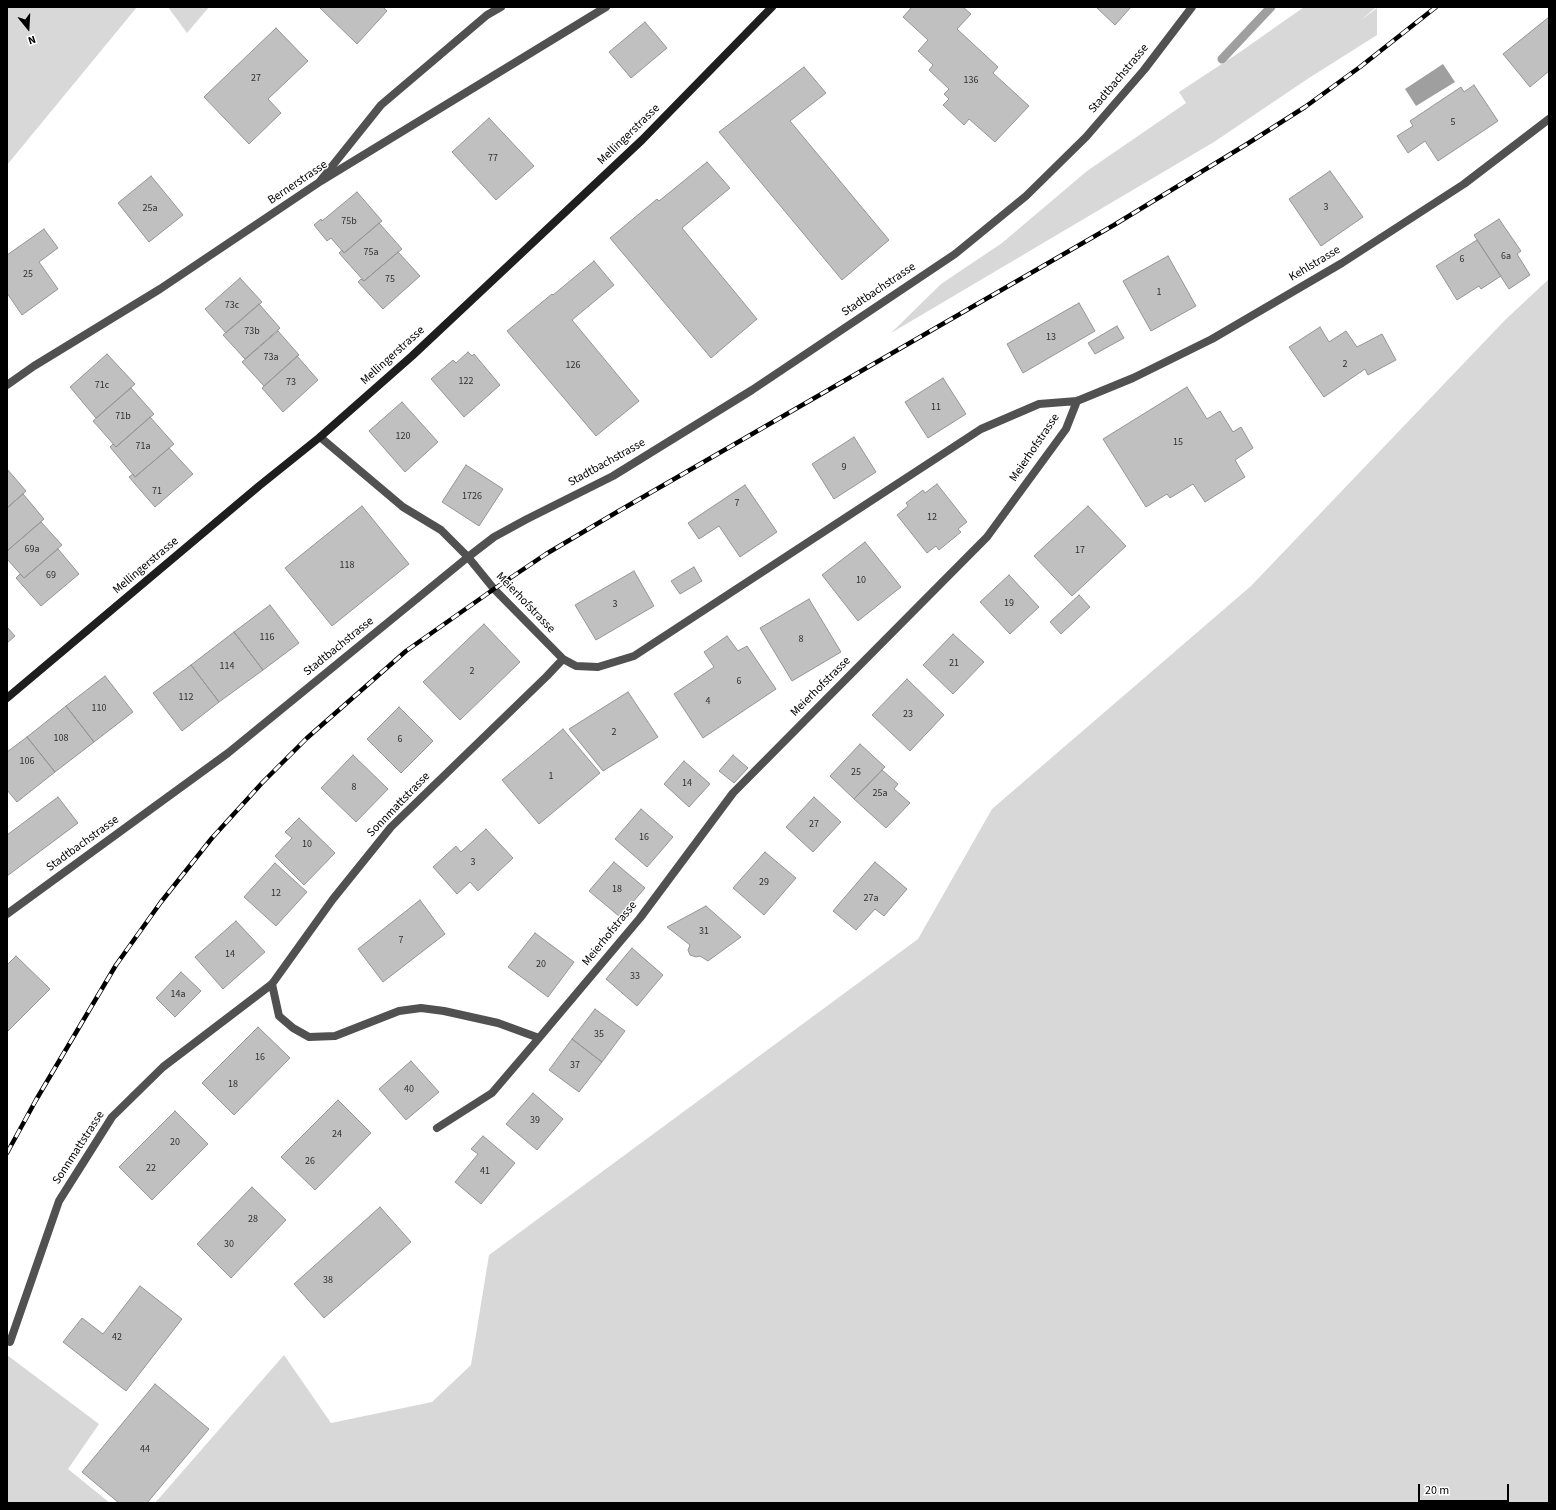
<!DOCTYPE html>
<style>
body{margin:0}
#map{position:relative;width:1556px;height:1510px;overflow:hidden;background:#fff;font-family:"Source Sans 3",sans-serif}
canvas{display:block}
.frame{position:absolute;inset:0;border:8px solid #000;pointer-events:none}
.north{position:absolute;left:8px;top:8px;width:40px;height:40px;-webkit-text-stroke:3px #fff;paint-order:stroke;rotate:162deg;font-size:11px;font-weight:700;line-height:16px;text-align:center;color:#000}
.north::after{content:'';display:block;margin:auto;width:14px;height:18px;background:#000;clip-path:polygon(50% 0,100% 100%,50% 72%,0 100%)}
.scale{position:absolute;left:1418px;top:1484px;width:91px;height:18px;box-sizing:border-box;border:2px solid #000;border-top:0;padding-left:5px;font-size:12px;line-height:14px;white-space:nowrap;color:#000;-webkit-text-stroke:3px #fff;paint-order:stroke}
</style>
<div id="map">
<canvas width="1556" height="1510"></canvas>
<div class="frame"></div>
<div class="north">N</div>
<div class="scale">20 m</div>
</div>
<script>
const c = document.querySelector('canvas').getContext('2d');
c.lineJoin = 'round';
function fillPath(path, color) {
  c.fillStyle = color;
  c.fill(path, 'evenodd');
}
function toPath(rows) {
  const path = new Path2D();
  for (const r of rows) {
    path.moveTo(r[0], r[1]);
    for (let i = 2; i < r.length; i += 2) path.lineTo(r[i], r[i + 1]);
  }
  return path;
}
function trace(path, color, width, dash) {
  c.strokeStyle = color;
  c.lineWidth = width;
  c.lineCap = dash ? 'butt' : 'round';
  c.setLineDash(dash || []);
  c.stroke(path);
}
function drawText(font, color, halo, rows, align = 'center') {
  c.font = font + ' "Source Sans 3",sans-serif';
  c.lineWidth = 3;
  c.setLineDash([]);
  c.textBaseline = 'middle';
  c.strokeStyle = halo;
  c.fillStyle = color;
  for (const [text, x, y, turn = 0] of rows) {
    c.save();
    c.translate(x, y);
    c.rotate((+turn || 0) * Math.PI / 180);
    c.textAlign = isNaN(turn) ? turn : align;
    if (halo) c.strokeText(text, 0, 0);
    c.fillText(text, 0, 0);
    c.restore();
  }
}
const green = toPath([
 [7,7,137,7,7,165],
 [168,7,209,7,187,33],
 [1304,7,1374,7,1375,8,1361,20,1377,8,1377,35,1309,78,1214,142,891,333,941,284,1002,243,1087,171,1186,103,1179,92,1240,52],
 [1549,279,1549,1503,155,1503,284,1355,331,1423,432,1402,471,1365,489,1255,918,939,992,809,1251,586,1506,319],
 [7,1355,99,1424,68,1469,110,1503,7,1503]
]);
const water = toPath([
 [1443,64,1455,82,1416,106,1405,89]
]);
const stream = toPath([
 [1222,59,1271,7]
]);
const building = toPath([
 [319,7,383,7,387,11,357,44,319,7],
 [912,7,963,7,971,14,957,29,998,67,993,73,1029,106,995,142,969,119,964,125,943,105,949,99,944,94,949,89,929,70,933,65,918,51,928,40,903,17,912,7],
 [1096,7,1131,7,1115,25,1096,7],
 [1549,17,1549,71,1530,87,1503,54,1549,17],
 [645,22,667,48,631,78,609,52,645,22],
 [276,28,308,61,268,99,281,113,249,144,204,97,276,28],
 [804,67,826,93,790,121,889,240,842,280,719,132,804,67],
 [1474,85,1498,121,1438,161,1425,141,1408,153,1397,136,1413,126,1410,121,1461,87,1464,92,1474,85],
 [489,118,534,166,496,200,452,152,489,118],
 [707,162,730,188,682,228,757,319,711,358,610,238,657,199,659,201,707,162],
 [1330,171,1363,217,1321,246,1289,199,1330,171],
 [151,176,183,215,149,242,118,203,151,176],
 [357,192,382,221,344,253,331,238,327,241,314,225,321,219,322,221,357,192],
 [1499,219,1521,251,1517,254,1530,275,1509,289,1474,235,1499,219],
 [379,223,402,249,364,281,339,253,342,250,344,253,379,223],
 [44,229,58,248,39,262,58,289,22,315,7,293,7,255,44,229],
 [1477,240,1501,276,1481,289,1479,286,1457,300,1436,266,1477,240],
 [398,252,420,276,383,309,358,282,361,279,364,281,398,252],
 [1168,256,1196,306,1151,331,1123,281,1168,256],
 [594,261,614,285,572,320,639,401,596,436,507,331,552,294,553,295,594,261],
 [240,278,262,302,226,333,205,309,240,278],
 [1079,303,1095,331,1023,373,1007,344,1079,303],
 [259,304,280,328,245,359,223,335,259,304],
 [1117,326,1124,338,1095,354,1088,343,1117,326],
 [1320,327,1329,342,1346,331,1357,347,1382,334,1396,360,1368,375,1365,369,1324,397,1289,347,1320,327],
 [278,331,299,355,264,386,242,362,278,331],
 [468,352,472,356,474,354,500,385,464,417,431,379,453,360,456,363,468,352],
 [107,354,135,384,96,418,70,387,107,354],
 [297,356,318,380,283,412,262,388,297,356],
 [943,378,966,414,928,438,905,402,943,378],
 [1187,387,1207,419,1220,411,1233,432,1241,427,1253,448,1235,460,1245,477,1205,502,1193,484,1170,498,1167,494,1146,507,1103,439,1187,387],
 [131,388,154,414,116,447,93,421,131,388],
 [402,402,438,442,405,472,369,431,402,402],
 [150,417,174,444,135,477,110,447,113,444,116,447,150,417],
 [854,437,876,472,834,499,812,464,854,437],
 [169,448,193,474,155,507,129,477,133,474,135,477,169,448],
 [466,465,503,489,479,526,442,502,466,465],
 [7,469,26,491,7,508,7,469],
 [937,484,967,522,958,529,961,532,939,550,936,546,927,553,897,515,908,506,906,503,923,490,925,493,937,484],
 [745,485,777,532,740,557,719,526,699,539,688,523,745,485],
 [23,494,44,519,7,551,7,508,23,494],
 [362,506,409,564,332,626,285,568,362,506],
 [1088,506,1126,546,1072,596,1034,556,1088,506],
 [41,522,62,545,24,578,7,559,7,551,41,522],
 [865,542,901,587,858,621,822,575,865,542],
 [58,549,79,574,41,606,16,578,20,574,24,578,58,549],
 [694,567,702,581,680,594,671,581,694,567],
 [634,571,654,606,596,640,575,605,634,571],
 [1009,575,1039,607,1010,634,980,602,1009,575],
 [1079,595,1090,607,1061,634,1050,622,1079,595],
 [809,599,841,652,792,681,760,628,809,599],
 [270,605,299,643,263,670,234,632,270,605],
 [484,624,520,662,460,720,423,682,484,624],
 [7,627,15,636,7,643,7,627],
 [234,632,263,670,219,702,191,665,234,632],
 [953,634,984,662,953,694,923,665,953,634],
 [727,636,738,651,747,646,776,689,703,738,674,694,714,667,704,652,727,636],
 [191,665,219,702,182,731,153,693,191,665],
 [105,676,133,712,94,742,66,706,105,676],
 [907,679,944,715,910,751,872,715,907,679],
 [628,692,658,737,603,771,569,729,628,692],
 [66,706,94,742,55,772,27,737,66,706],
 [399,707,433,741,401,773,367,739,399,707],
 [563,729,600,773,539,824,502,780,563,729],
 [27,737,55,772,17,802,7,790,7,752,27,737],
 [860,744,885,767,854,799,830,776,860,744],
 [353,755,388,789,356,822,321,788,353,755],
 [733,755,748,768,734,783,719,771,733,755],
 [684,761,710,784,689,807,664,784,684,761],
 [882,770,898,784,894,789,910,803,886,828,854,799,882,770],
 [58,797,78,823,7,876,7,835,58,797],
 [814,797,841,822,813,852,786,827,814,797],
 [641,809,673,837,647,867,615,839,641,809],
 [299,818,335,853,304,885,275,856,292,838,285,832,299,818],
 [486,829,513,858,478,891,470,882,457,894,433,867,456,846,461,852,486,829],
 [765,852,796,878,764,915,733,888,765,852],
 [614,862,645,888,620,917,589,891,614,862],
 [875,862,907,889,884,916,875,909,856,930,833,911,875,862],
 [275,863,307,892,276,926,244,897,275,863],
 [420,900,445,934,383,982,358,949,420,900],
 [706,906,741,937,708,961,700,956,696,957,690,955,688,950,690,945,667,927,706,906],
 [236,921,265,952,223,989,195,957,236,921],
 [535,933,574,962,548,997,508,967,535,933],
 [632,948,663,975,637,1006,606,979,632,948],
 [16,956,50,989,7,1032,7,965,16,956],
 [181,972,201,991,175,1017,156,998,181,972],
 [595,1009,625,1031,602,1062,572,1039,595,1009],
 [258,1027,290,1058,234,1115,202,1083,258,1027],
 [572,1039,602,1062,579,1092,549,1070,572,1039],
 [411,1061,439,1092,406,1120,379,1089,411,1061],
 [533,1093,563,1119,537,1150,506,1124,533,1093],
 [338,1100,371,1133,315,1190,281,1157,338,1100],
 [175,1111,208,1144,152,1200,119,1167,175,1111],
 [483,1136,515,1163,481,1204,455,1182,478,1154,471,1149,483,1136],
 [252,1187,286,1220,231,1278,197,1244,252,1187],
 [380,1207,411,1242,324,1318,294,1284,380,1207],
 [140,1286,182,1319,126,1391,63,1342,82,1318,103,1334,140,1286],
 [155,1384,209,1429,147,1503,119,1503,82,1472,155,1384]
]);
const service = toPath([
 [321,180,381,105,487,15,501,7]
]);
const minor = toPath([
 [7,385,34,366,160,289,321,181,606,7],
 [320,437,403,507,441,530,468,557,494,589,563,659,576,666,598,667,634,656,981,429,1039,404,1077,401,1133,378,1212,339,1342,263,1464,184,1549,119],
 [7,914,228,753,468,557,494,537,527,519,613,476,752,390,955,254,1026,196,1086,137,1144,70,1192,7],
 [272,984,279,1016,293,1028,309,1037,335,1036,399,1011,421,1008,444,1011,498,1023,539,1038],
 [437,1128,492,1093,539,1038,640,918,733,793,987,537,1066,429,1077,401],
 [10,1342,59,1201,112,1117,163,1067,272,984,333,899,391,827,547,676,563,659]
]);
const secondary = toPath([
 [7,698,259,486,320,437,412,356,642,140,772,7]
]);
const rail = toPath([
 [7,1153,36,1100,116,965,161,902,212,838,262,783,307,738,406,651,494,589,546,554,617,512,1114,225,1247,144,1305,107,1360,67,1436,7]
]);
const numberNames = [
 ["27",256,79],
 ["136",971,81],
 ["5",1453,123],
 ["77",493,159],
 ["3",1326,208],
 ["25a",150,209],
 ["75b",349,222],
 ["75a",371,253],
 ["6a",1506,257],
 ["6",1462,260],
 ["25",28,275],
 ["75",390,280],
 ["1",1159,293],
 ["73c",232,306],
 ["73b",252,332],
 ["13",1051,338],
 ["73a",271,358],
 ["2",1345,365],
 ["126",573,366],
 ["122",466,382],
 ["73",291,383],
 ["71c",102,386],
 ["11",936,408],
 ["71b",123,417],
 ["120",403,437],
 ["15",1178,443],
 ["71a",143,447],
 ["9",844,468],
 ["71",157,492],
 ["1726",472,497],
 ["7",737,504],
 ["12",932,518],
 ["69a",32,550],
 ["17",1080,551],
 ["118",347,566],
 ["69",51,576],
 ["10",861,581],
 ["19",1009,604],
 ["3",615,605],
 ["116",267,638],
 ["8",801,640],
 ["21",954,664],
 ["114",227,667],
 ["2",472,672],
 ["6",739,682],
 ["112",186,698],
 ["4",708,702],
 ["110",99,709],
 ["23",908,715],
 ["2",614,733],
 ["108",61,739],
 ["6",400,740],
 ["106",27,762],
 ["25",856,773],
 ["1",551,777],
 ["14",687,784],
 ["8",354,788],
 ["25a",880,794],
 ["27",814,825],
 ["16",644,838],
 ["10",307,845],
 ["3",473,863],
 ["29",764,883],
 ["18",617,890],
 ["12",276,894],
 ["27a",871,899],
 ["31",704,932],
 ["7",401,941],
 ["14",230,955],
 ["20",541,965],
 ["33",635,977],
 ["14a",178,995],
 ["35",599,1035],
 ["16",260,1058],
 ["37",575,1066],
 ["18",233,1085],
 ["40",409,1090],
 ["39",535,1121],
 ["24",337,1135],
 ["20",175,1143],
 ["26",310,1162],
 ["22",151,1169],
 ["41",485,1172],
 ["28",253,1220],
 ["30",229,1245],
 ["38",328,1281],
 ["42",117,1338],
 ["44",145,1450]
];
const streetNames = [
 ["Stadtbachstrasse",1119,79,-50],
 ["Mellingerstrasse",629,135,-44],
 ["Bernerstrasse",298,183,-34],
 ["Kehlstrasse",1315,264,-31],
 ["Stadtbachstrasse",879,290,-34],
 ["Mellingerstrasse",393,356,-42],
 ["Meierhofstrasse",1035,448,-56],
 ["Stadtbachstrasse",607,463,-29],
 ["Mellingerstrasse",146,566,-40],
 ["Meierhofstrasse",525,603,46],
 ["Stadtbachstrasse",339,647,-39],
 ["Meierhofstrasse",821,687,-45],
 ["Sonnmattstrasse",399,805,-46],
 ["Stadtbachstrasse",83,844,-36],
 ["Meierhofstrasse",610,934,-51],
 ["Sonnmattstrasse",79,1148,-57]
];
fillPath(green, '#d8d8d8');
fillPath(water, '#9f9f9f');
trace(stream, '#9f9f9f', 9);
fillPath(building, '#c0c0c0');
trace(building, '#959595', 1);
trace(service, '#515151', 8);
trace(minor, '#515151', 8);
trace(secondary, '#1e1e1e', 8);
trace(rail, '#000', 4.5);
trace(rail, '#fff', 3, [9]);
drawText('10px', '#303030', null, numberNames);
drawText('12px', '#000', '#fff', streetNames);
</script>
